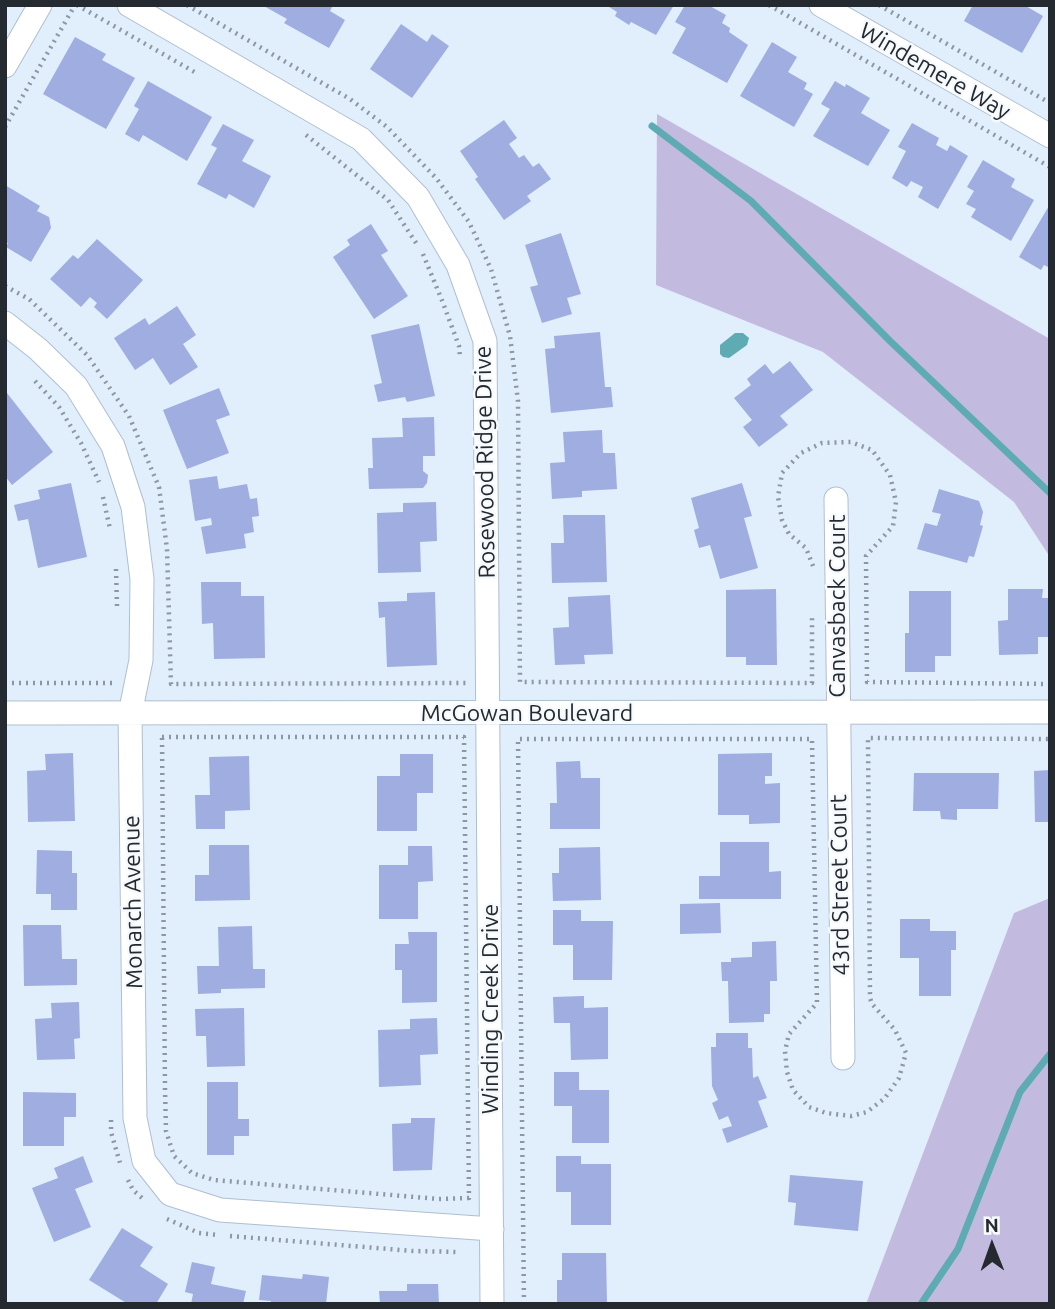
<!DOCTYPE html>
<style>
body{margin:0}
#map{position:relative;width:1055px;height:1309px;overflow:hidden;background:#e1eefc;font-family:Ubuntu,sans-serif}
canvas{display:block}
.frame{position:absolute;inset:0;border:7px solid #242a30;pointer-events:none}
.north{position:absolute;left:957px;top:1211px;width:70px;height:70px;-webkit-text-stroke:5px #f6fafd;paint-order:stroke;rotate:359deg;font-size:19px;font-weight:700;line-height:28px;text-align:center;color:#242a30}
.north::after{content:'';display:block;margin:auto;width:24px;height:32px;background:#242a30;clip-path:polygon(50% 0,100% 100%,50% 72%,0 100%)}
</style>
<div id="map">
<canvas width="1055" height="1309"></canvas>
<div class="frame"></div>
<div class="north">N</div>
</div>
<script>
const c = document.querySelector('canvas').getContext('2d');
c.lineJoin = 'round';
function fillPath(path, color) {
  c.fillStyle = color;
  c.fill(path, 'evenodd');
}
function toPath(rows) {
  const path = new Path2D();
  for (const r of rows) {
    path.moveTo(r[0], r[1]);
    for (let i = 2; i < r.length; i += 2) path.lineTo(r[i], r[i + 1]);
  }
  return path;
}
function trace(path, color, width, dash) {
  c.strokeStyle = color;
  c.lineWidth = width;
  c.lineCap = dash ? 'butt' : 'round';
  c.setLineDash(dash || []);
  c.stroke(path);
}
function drawText(font, color, halo, rows, align = 'center') {
  c.font = font + ' Ubuntu,sans-serif';
  c.lineWidth = 5;
  c.setLineDash([]);
  c.textBaseline = 'middle';
  c.strokeStyle = halo;
  c.fillStyle = color;
  for (const [text, x, y, turn = 0] of rows) {
    c.save();
    c.translate(x, y);
    c.rotate((+turn || 0) * Math.PI / 180);
    c.textAlign = isNaN(turn) ? turn : align;
    if (halo) c.strokeText(text, 0, 0);
    c.fillText(text, 0, 0);
    c.restore();
  }
}
const green = toPath([
 [657,114,1050,339,1050,557,1014,502,823,352,656,285],
 [1050,898,1050,1304,866,1304,1014,913]
]);
const water = toPath([
 [735,333,743,333,749,338,747,345,729,358,723,357,720,354,720,345]
]);
const stream = toPath([
 [652,126,751,201,891,342,1050,493],
 [921,1304,958,1249,1020,1092,1050,1054]
]);
const building = toPath([
 [262,5,333,5,330,11,345,20,329,48,284,23,287,19],
 [606,5,674,5,656,35,631,22,629,25,615,16,617,12],
 [685,5,708,5,726,15,722,23,730,28,729,32,748,45,727,83,672,53,686,28,675,22],
 [973,5,1024,5,1043,16,1022,53,964,21],
 [401,24,427,42,432,34,449,46,412,98,370,69],
 [75,37,106,54,102,60,135,78,106,129,43,94],
 [772,42,797,57,788,72,807,83,804,89,813,94,794,127,740,96],
 [148,81,212,117,187,161,143,135,139,142,125,134,139,109,134,106],
 [835,81,845,87,846,84,870,98,861,113,890,130,868,166,813,136,830,109,821,104],
 [504,120,517,138,509,144,519,158,524,155,533,167,539,163,551,179,527,196,531,201,504,220,475,179,478,177,460,151],
 [912,123,939,138,936,145,947,151,950,145,968,156,938,209,918,197,923,187,911,181,907,187,892,178,906,151,898,147],
 [223,124,254,140,242,161,271,176,254,208,229,194,226,199,197,184,217,148,211,145],
 [983,160,1015,179,1011,187,1034,200,1011,241,971,217,976,209,966,204,974,191,967,187],
 [5,185,40,206,37,211,49,217,51,228,31,262,6,247,8,243,5,242],
 [1050,204,1050,268,1044,265,1041,270,1019,257],
 [371,224,388,251,381,255,408,296,374,319,333,257,350,245,347,240],
 [561,233,581,294,567,298,572,314,542,323,530,287,538,285,525,245],
 [97,239,143,280,107,319,94,307,97,303,90,297,81,307,50,279,73,255,78,259],
 [177,306,196,335,183,344,198,367,170,385,153,358,135,370,114,338,145,318,149,325],
 [419,324,435,396,407,402,405,397,378,402,374,385,382,383,371,335],
 [600,332,605,387,611,387,613,407,551,413,545,349,555,348,554,336],
 [790,361,813,390,780,416,788,425,759,447,743,427,752,420,734,398,751,385,747,379,765,364,773,374],
 [219,388,230,415,216,420,229,453,187,469,163,410],
 [7,393,53,452,12,485,5,476],
 [434,417,435,456,423,456,423,471,428,475,427,483,423,488,369,489,368,468,373,468,372,438,403,437,402,418],
 [602,430,603,453,615,453,617,489,582,491,582,497,552,499,550,463,565,462,563,432],
 [217,476,219,489,247,484,250,499,257,498,259,516,252,517,254,532,244,534,246,548,206,554,201,527,212,525,211,518,195,521,189,480],
 [71,483,87,557,38,568,28,519,18,521,14,505,40,499,38,490],
 [742,483,752,516,744,518,758,568,720,579,710,545,699,548,694,530,699,528,691,498],
 [939,489,979,501,983,512,980,525,983,526,974,557,969,556,967,563,917,549,925,523,937,526,941,514,932,512],
 [436,502,437,541,420,542,421,572,378,573,377,513,403,512,403,503],
 [563,515,605,515,607,582,552,583,551,543,564,543],
 [201,582,241,582,241,596,264,596,265,658,214,659,213,623,202,624],
 [776,589,777,665,746,665,746,657,726,657,726,590],
 [1008,589,1043,589,1042,598,1050,598,1050,637,1038,637,1038,654,999,655,998,621,1008,620],
 [909,591,951,591,951,656,935,656,935,672,905,672,905,633,909,633],
 [435,592,437,665,387,667,385,617,379,618,378,602,407,601,407,593],
 [610,595,613,654,584,655,585,664,555,665,553,628,569,627,568,597],
 [73,753,75,821,28,822,27,771,46,770,45,754],
 [772,753,772,776,765,776,765,784,780,783,780,823,749,824,749,815,718,815,718,754],
 [400,754,433,754,433,793,417,793,417,831,377,831,377,776,400,776],
 [249,756,250,810,225,811,225,829,196,829,195,795,210,795,209,757],
 [580,761,581,778,600,778,600,829,550,829,550,803,557,803,556,762],
 [1050,770,1050,822,1035,822,1034,771],
 [914,773,999,773,998,809,957,809,957,820,941,819,940,811,913,811],
 [720,842,769,842,769,872,781,871,781,899,699,899,699,876,720,876],
 [209,845,249,845,250,900,195,901,195,875,209,875],
 [408,846,432,846,433,881,418,882,418,919,379,919,379,865,408,865],
 [600,847,601,900,553,901,552,873,559,873,559,848],
 [37,850,72,851,72,873,77,873,77,910,51,910,51,894,36,894],
 [720,903,721,933,680,934,680,904],
 [553,910,581,910,581,921,613,921,612,980,573,980,573,945,553,945],
 [900,919,930,919,930,931,956,931,956,950,951,950,951,996,919,996,919,958,900,958],
 [23,925,61,925,62,959,77,959,77,985,24,986],
 [252,926,253,969,265,969,265,988,221,989,221,993,198,994,197,966,219,966,218,927],
 [408,932,437,932,437,1002,402,1003,402,970,395,970,395,944,409,944],
 [776,941,777,981,770,981,770,1014,764,1014,764,1022,729,1023,728,981,722,981,721,962,731,962,731,958,752,957,752,942],
 [584,996,584,1008,608,1007,608,1059,571,1060,570,1023,554,1023,553,997],
 [79,1002,80,1038,74,1039,75,1059,37,1060,35,1019,52,1018,51,1003],
 [244,1008,245,1066,207,1067,206,1036,196,1036,195,1009],
 [437,1018,438,1054,420,1055,421,1085,379,1087,378,1030,410,1029,410,1019],
 [716,1033,748,1033,748,1048,752,1048,753,1078,758,1076,767,1098,758,1101,768,1127,727,1143,722,1129,732,1126,728,1116,719,1120,712,1103,718,1100,712,1086,711,1047,716,1047],
 [554,1072,579,1072,579,1090,609,1090,609,1143,572,1143,572,1106,554,1106],
 [207,1082,238,1082,238,1119,249,1119,249,1136,234,1136,234,1155,207,1155],
 [23,1092,76,1093,76,1117,64,1117,64,1146,23,1146],
 [411,1118,435,1118,432,1170,393,1171,392,1124,411,1123],
 [83,1156,93,1182,75,1189,91,1227,54,1242,32,1188,58,1178,54,1168],
 [556,1156,581,1156,581,1164,611,1164,611,1225,571,1225,571,1192,556,1192],
 [790,1175,863,1181,858,1231,794,1225,796,1203,788,1202],
 [122,1228,153,1247,140,1266,168,1284,156,1304,128,1304,89,1280],
 [562,1253,606,1253,607,1304,557,1304,557,1280,562,1280],
 [192,1262,215,1267,211,1284,246,1291,243,1304,191,1304,193,1294,185,1292],
 [303,1274,329,1277,326,1304,271,1304,271,1301,259,1300,262,1275,302,1279],
 [407,1284,438,1284,439,1304,380,1304,379,1291,407,1291]
]);
const path = toPath([
 [77,5,198,74],
 [187,5,350,99,387,127,436,178,469,222,491,269,510,336,518,401,520,682,812,683,812,617],
 [769,5,1050,167],
 [879,5,1050,103],
 [5,127,75,5],
 [306,135,388,200,418,246],
 [423,254,443,303,459,346,460,357],
 [5,286,29,299,87,355,129,416,159,487,167,549,171,684,467,683],
 [35,381,59,407,81,443,99,482],
 [103,497,110,529],
 [813,566,806,548,789,534,782,520,778,497,782,473,801,453,822,443,851,442,872,450,890,475,896,502,893,526,866,556,867,682,1050,684],
 [116,569,117,606],
 [5,683,116,683],
 [162,737,464,737,469,1198,439,1199,214,1180,192,1173,174,1156,166,1131,165,1089,162,737],
 [111,1120,111,1132,120,1163],
 [128,1180,133,1190,142,1198],
 [167,1219,199,1233,218,1235],
 [230,1236,413,1251,459,1252],
 [524,1304,518,739,812,739,817,1003,789,1034,785,1051,787,1072,793,1090,809,1107,826,1113,851,1116,867,1112,885,1098,899,1078,906,1053,895,1030,872,1004,870,998,868,738,1050,739]
]);
const minor = toPath([
 [129,5,361,139,418,197,458,265,485,341,492,1304],
 [821,5,1050,136],
 [5,66,40,5],
 [5,323,38,349,76,386,113,446,133,507,142,579,141,660,130,714,135,1118,144,1161,170,1194,220,1210,492,1229],
 [836,499,843,1058],
 [5,713,1050,712]
]);
const streetNames = [
 ["Windemere Way",935,71,30],
 ["Rosewood Ridge Drive",485,462,-91],
 ["Canvasback Court",837,606,-90],
 ["McGowan Boulevard",527,713],
 ["43rd Street Court",840,885,-91],
 ["Monarch Avenue",133,902,-91],
 ["Winding Creek Drive",490,1009,-90]
];
fillPath(green, '#c3bbdf');
fillPath(water, '#5fabb3');
trace(stream, '#5fabb3', 7);
fillPath(building, '#9fade0');
trace(minor, '#afbfd0', 25);
trace(path, '#8d97a1', 4.5, [2, 5]);
trace(minor, '#fff', 23);
drawText('23px', '#242a30', '#f6fafd', streetNames);
</script>
